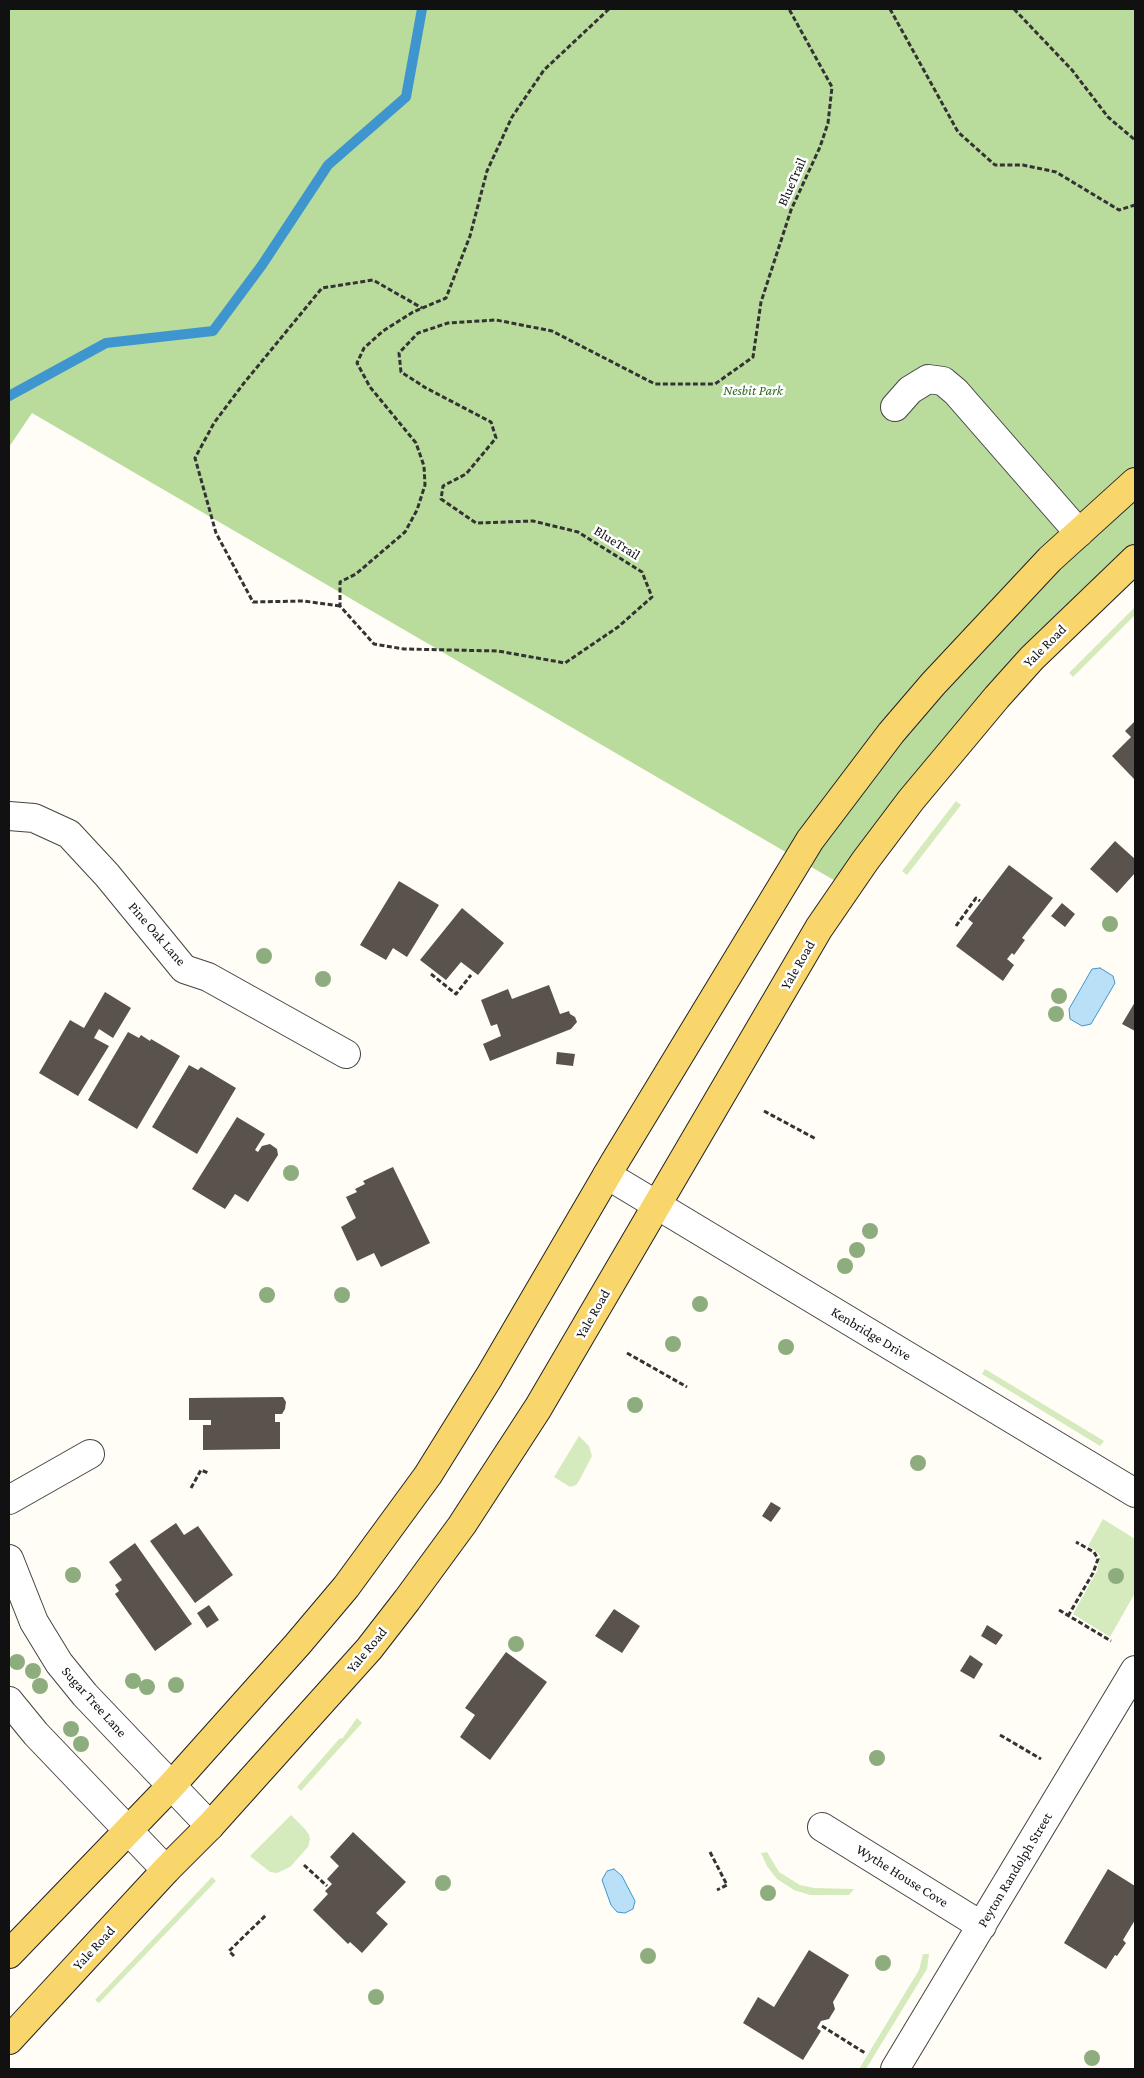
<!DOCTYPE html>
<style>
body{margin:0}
#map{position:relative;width:1144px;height:2078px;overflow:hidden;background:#fffdf5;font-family:"Crimson Pro",serif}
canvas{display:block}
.frame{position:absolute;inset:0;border:10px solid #111;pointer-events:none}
</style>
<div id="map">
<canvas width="1144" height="2078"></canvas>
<div class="frame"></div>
</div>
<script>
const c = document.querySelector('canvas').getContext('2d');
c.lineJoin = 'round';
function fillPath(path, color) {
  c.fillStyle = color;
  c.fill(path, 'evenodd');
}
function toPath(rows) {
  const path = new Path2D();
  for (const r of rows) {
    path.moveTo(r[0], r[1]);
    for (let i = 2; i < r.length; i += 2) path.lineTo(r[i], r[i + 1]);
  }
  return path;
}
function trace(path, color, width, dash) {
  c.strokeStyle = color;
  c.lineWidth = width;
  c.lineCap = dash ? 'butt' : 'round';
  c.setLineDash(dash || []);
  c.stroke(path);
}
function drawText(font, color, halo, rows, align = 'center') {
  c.font = font + ' "Crimson Pro",serif';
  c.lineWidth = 5;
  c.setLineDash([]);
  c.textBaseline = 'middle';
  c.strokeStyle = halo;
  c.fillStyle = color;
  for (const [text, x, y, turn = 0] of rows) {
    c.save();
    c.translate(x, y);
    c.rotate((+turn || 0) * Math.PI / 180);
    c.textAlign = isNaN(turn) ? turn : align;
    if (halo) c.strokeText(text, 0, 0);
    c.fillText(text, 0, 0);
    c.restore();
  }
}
const green = toPath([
 [1135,607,1135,615,1073,677,1069,673],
 [956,801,961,805,907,875,902,871],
 [985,1369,1104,1441,1100,1446,982,1374],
 [579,1436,589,1446,592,1456,579,1481,576,1485,570,1487,554,1477],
 [1103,1519,1135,1539,1135,1593,1110,1637,1073,1614,1097,1571,1100,1556,1095,1550,1088,1546],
 [357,1718,362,1723,301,1791,297,1787,340,1738,342,1739],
 [291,1815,305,1829,309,1835,310,1839,308,1847,290,1867,277,1873,270,1872,250,1856],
 [767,1852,779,1872,800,1885,814,1888,854,1889,849,1895,810,1895,794,1890,777,1879,767,1866,761,1853],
 [212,1877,216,1881,99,2003,95,2000],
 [923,1954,929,1954,927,1969,866,2069,859,2069,919,1970]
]);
const forest = toPath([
 [9,9,1135,9,1135,570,987,721,856,893,32,413,9,447]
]);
const water = toPath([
 [1100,968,1113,976,1115,983,1091,1024,1082,1026,1070,1019,1069,1009,1092,969,1100,968],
 [614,1869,622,1876,635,1901,633,1909,625,1913,617,1912,611,1905,602,1880,607,1871,614,1869]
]);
const stream = toPath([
 [9,396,106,343,213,331,262,265,328,165,406,97,422,9]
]);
const building = toPath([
 [1135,721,1135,780,1112,756,1131,737,1125,731],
 [1115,841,1135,859,1135,873,1117,893,1090,869],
 [1009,865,1053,898,1022,938,1025,940,1014,955,1012,953,1007,959,1014,965,1003,981,956,946,973,923,968,919],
 [399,881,439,905,407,957,393,948,386,960,360,945],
 [1062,903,1075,914,1065,927,1051,916],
 [462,908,504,943,478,975,461,962,446,980,420,960],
 [549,985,560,1014,569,1011,570,1014,575,1017,577,1022,571,1029,490,1061,483,1044,501,1036,497,1024,491,1026,481,1000,508,989,512,999],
 [105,992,131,1008,113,1038,99,1029,94,1038,109,1046,78,1096,39,1073,70,1020,84,1028],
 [1135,1002,1135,1031,1122,1024],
 [128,1032,139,1038,141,1035,150,1041,151,1039,180,1056,137,1129,88,1100],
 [557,1052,575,1054,573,1066,556,1064],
 [189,1065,198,1070,201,1067,236,1088,197,1154,152,1127],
 [237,1117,265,1134,255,1150,258,1152,262,1146,270,1144,277,1149,278,1155,248,1202,235,1194,225,1209,192,1189],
 [393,1167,430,1243,381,1267,374,1253,357,1261,341,1227,356,1218,346,1197,357,1192,355,1189,365,1184,363,1181],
 [283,1397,286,1402,285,1409,282,1414,275,1414,275,1422,280,1422,280,1449,203,1450,203,1425,211,1425,211,1420,189,1420,189,1398],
 [771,1502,781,1508,771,1522,762,1516],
 [176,1523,184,1535,198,1526,233,1575,195,1603,150,1541],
 [135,1543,192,1624,155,1651,115,1594,119,1591,115,1585,122,1580,109,1562],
 [209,1605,219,1620,207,1628,197,1613],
 [614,1609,640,1626,622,1653,595,1636],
 [987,1625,1003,1635,996,1645,981,1636],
 [506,1652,547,1682,490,1760,460,1737,475,1715,465,1708],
 [970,1655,983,1664,974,1679,960,1671],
 [353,1832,406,1882,376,1913,388,1924,362,1953,350,1942,348,1944,313,1910,328,1894,325,1891,332,1884,327,1879,339,1866,330,1857],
 [1108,1869,1135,1886,1135,1920,1123,1940,1126,1943,1117,1956,1115,1955,1106,1969,1064,1943],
 [809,1950,849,1975,833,2002,835,2009,829,2019,821,2021,817,2028,821,2031,803,2060,743,2023,758,1997,774,2007]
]);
const path = toPath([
 [609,9,544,70,512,117,487,171,470,236,446,298,413,312,383,331,364,348,357,363,370,387,416,443,424,466,425,485,417,510,405,532,356,574,340,582,340,606,374,644,404,649,498,651,565,663,618,627,652,597,642,572,578,532,533,521,476,523,441,499,443,486,466,474,496,438,491,422,426,388,401,372,399,353,418,333,448,323,496,320,552,331,655,384,715,384,753,357,761,302,791,210,820,147,828,123,832,87,789,9],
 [890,9,958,132,995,165,1023,165,1056,172,1119,210,1135,205],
 [1014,9,1072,70,1108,117,1135,140],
 [340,606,304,601,253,602,216,533,195,458,214,423,244,383,322,288,373,280,422,308],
 [956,926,976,898,980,901],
 [431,974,456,994,471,975],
 [764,1111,816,1139],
 [627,1353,687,1387],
 [191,1488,201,1470,208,1473],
 [1059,1610,1111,1641],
 [1068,1616,1093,1573,1098,1559,1094,1552,1076,1542],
 [1000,1735,1041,1759],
 [710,1852,727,1885,717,1890],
 [304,1865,327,1886],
 [234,1956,229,1951,266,1915],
 [822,2026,865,2053]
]);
const minor = toPath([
 [895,407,910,390,928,379,943,381,956,392,1079,533],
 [9,816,34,818,69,834,107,875,184,969,208,977,346,1054],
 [607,1175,1135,1493],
 [9,1500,90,1454],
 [9,1559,34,1622,59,1663,85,1695,210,1826],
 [9,1701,36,1734,166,1870],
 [822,1827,982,1926],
 [895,2069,1135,1670]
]);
const major = toPath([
 [9,1954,171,1786,297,1645,346,1587,428,1475,489,1377,614,1163,810,840,891,733,933,684,1050,559,1135,482],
 [9,2040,166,1870,210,1826,369,1649,407,1600,462,1525,538,1408,819,928,865,861,911,800,997,697,1032,658,1135,559]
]);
const trees = [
 [1110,924],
 [264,956],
 [323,979],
 [1059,996],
 [1056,1014],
 [291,1173],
 [870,1231],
 [857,1250],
 [845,1266],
 [267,1295],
 [342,1295],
 [700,1304],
 [673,1344],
 [786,1347],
 [635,1405],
 [918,1463],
 [73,1575],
 [1116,1576],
 [516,1644],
 [17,1662],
 [33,1671],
 [133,1681],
 [176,1685],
 [40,1686],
 [147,1687],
 [71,1729],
 [81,1744],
 [877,1758],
 [443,1883],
 [768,1893],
 [648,1956],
 [883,1963],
 [376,1997],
 [1092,2058]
];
const streetNames = [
 ["BlueTrail",792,182,-66],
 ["BlueTrail",617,543,32],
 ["Yale Road",1045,646,-45],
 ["Pine Oak Lane",157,934,49],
 ["Yale Road",798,965,-60],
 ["Yale Road",593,1314,-60],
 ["Kenbridge Drive",871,1334,31],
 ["Yale Road",367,1650,-50],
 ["Sugar Tree Lane",94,1702,48],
 ["Peyton Randolph Street",1015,1870,-59],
 ["Wythe House Cove",902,1876,32],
 ["Yale Road",94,1948,-47]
];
const parkNames = [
 ["Nesbit Park",753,391]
];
fillPath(green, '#d5ebbd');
fillPath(forest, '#b9dc9c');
fillPath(water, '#b9e0f7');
trace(water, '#3f96cf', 1);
trace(stream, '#3f96cf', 10);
fillPath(building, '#5a524d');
trace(minor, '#444', 30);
trace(major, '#222', 30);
trace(path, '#333', 3, [5, 2.5]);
trace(minor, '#fff', 28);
trace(major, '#f9d66b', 28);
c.fillStyle = '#8dad7f';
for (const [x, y] of trees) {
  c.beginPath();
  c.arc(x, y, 8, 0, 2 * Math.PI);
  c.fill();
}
drawText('14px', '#111', '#fff', streetNames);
drawText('italic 14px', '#2f6b1f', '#fff', parkNames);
</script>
